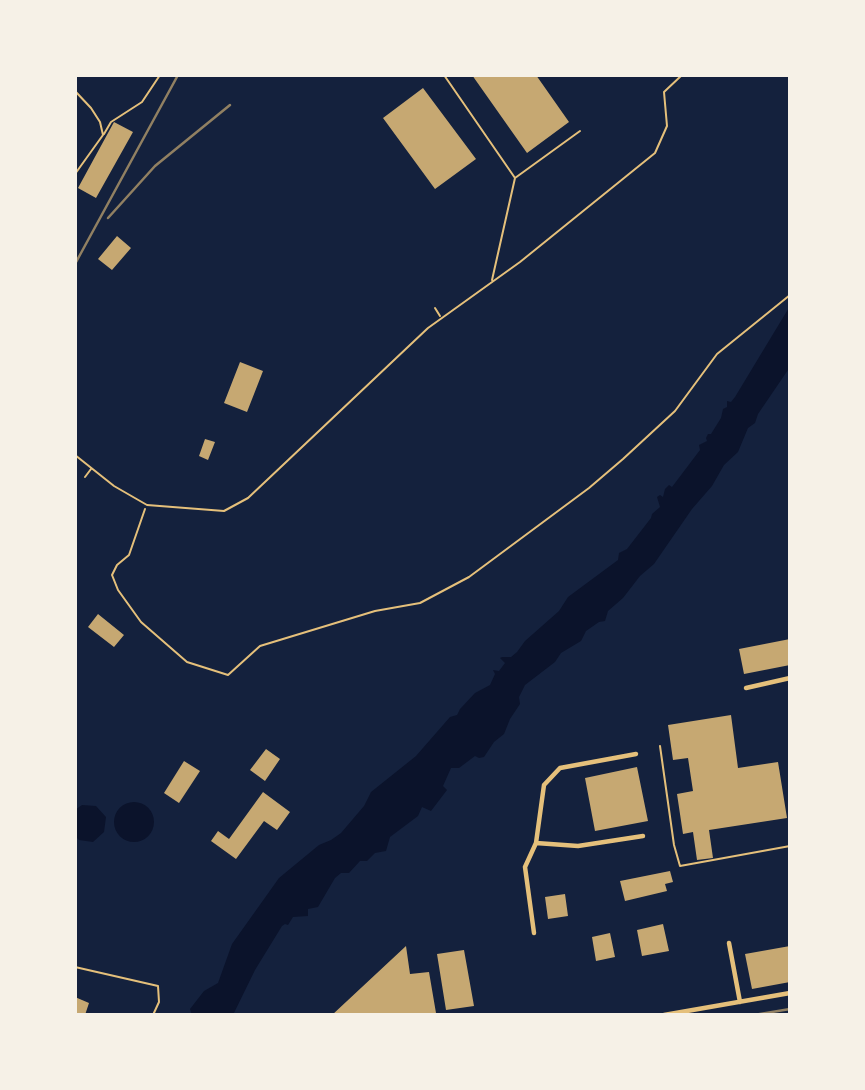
<!DOCTYPE html>
<style>
body{margin:0}
#map{position:relative;width:865px;height:1090px;overflow:hidden;background:#14213d;font-family:"Fira Sans",sans-serif}
canvas{display:block}
.frame{position:absolute;inset:0;border:77px solid #f6f1e7;pointer-events:none}
</style>
<div id="map">
<canvas width="865" height="1090"></canvas>
<div class="frame"></div>
</div>
<script>
const c = document.querySelector('canvas').getContext('2d');
c.lineJoin = 'round';
function fillPath(path, color) {
  c.fillStyle = color;
  c.fill(path, 'evenodd');
}
function toPath(rows) {
  const path = new Path2D();
  for (const r of rows) {
    if (r.length === 3) {
      path.moveTo(r[0] + r[2], r[1]);
      path.arc(r[0], r[1], r[2], 0, 2 * Math.PI);
      continue;
    }
    path.moveTo(r[0], r[1]);
    for (let i = 2; i < r.length; i += 2) path.lineTo(r[i], r[i + 1]);
  }
  return path;
}
function trace(path, color, width, dash) {
  c.strokeStyle = color;
  c.lineWidth = width;
  c.lineCap = dash ? 'butt' : 'round';
  c.setLineDash(dash || []);
  c.stroke(path);
}
const water = toPath([
 [790,306,790,367,758,414,755,423,748,428,738,452,724,465,712,486,692,509,654,564,640,576,623,598,608,611,605,621,599,622,586,631,581,641,561,653,555,662,525,685,519,697,520,704,510,719,504,734,494,742,484,757,479,758,475,756,459,768,451,768,443,786,447,790,431,811,422,807,418,816,390,837,386,851,375,853,367,861,360,861,349,873,341,873,335,878,318,907,308,909,308,916,293,917,288,925,285,924,282,926,255,970,233,1015,192,1015,190,1009,204,991,218,983,232,944,279,878,319,845,331,840,341,833,364,806,371,792,416,756,450,717,457,715,460,709,475,693,490,685,495,674,493,670,499,671,505,663,500,658,502,657,511,657,517,652,525,641,559,611,568,597,618,560,619,553,627,549,651,518,652,514,660,507,657,497,660,495,663,497,665,489,669,485,672,487,700,450,699,445,707,441,706,438,708,434,711,434,721,418,723,409,727,407,727,401,731,402,735,397],
 [134,822,20],
 [82,805,96,806,106,817,104,832,93,842,79,840,75,836,75,810]
]);
const building = toPath([
 [472,75,536,75,569,122,527,153],
 [423,88,476,159,435,189,383,118],
 [114,122,133,132,96,198,78,188],
 [117,236,131,248,112,270,98,259],
 [240,362,263,371,247,412,224,403],
 [205,439,215,442,208,460,199,456],
 [98,614,124,635,114,647,88,627],
 [790,639,790,665,744,674,739,649],
 [731,715,738,768,778,762,787,818,709,830,713,858,697,860,693,832,683,834,677,794,693,791,688,758,673,760,668,725],
 [266,749,280,759,265,781,250,770],
 [184,761,200,771,179,803,164,793],
 [637,767,648,821,595,831,585,778],
 [263,792,290,812,277,830,264,821,236,859,211,841,218,831,229,839],
 [670,871,673,882,665,884,667,891,625,901,620,881],
 [565,894,568,916,548,919,545,897],
 [663,924,669,951,642,956,637,930],
 [610,933,615,957,596,961,592,937],
 [406,946,410,974,429,972,436,1013,332,1015],
 [790,946,790,982,752,989,745,954],
 [464,950,474,1006,446,1010,437,954],
 [75,997,89,1003,85,1015,75,1015]
]);
const path = toPath([
 [145,509,129,555,117,565,112,575,118,590,141,622,187,662,228,675,260,646,375,611,420,603,469,577,589,488,623,459,675,411,717,354,790,295]
]);
const service = toPath([
 [444,75,515,178],
 [75,91,91,108,100,122,103,135,75,174],
 [104,134,111,122,142,102,160,75],
 [492,280,515,178,580,131],
 [435,308,440,316],
 [75,455,114,486,147,505,224,511,248,498,428,328,520,262,655,153,667,126,664,92,682,75],
 [85,477,91,469],
 [660,746,674,845,680,866,790,846],
 [75,967,158,986,159,1002,153,1015]
]);
const minor = toPath([
 [746,688,790,678],
 [536,843,578,846,643,836],
 [534,933,525,867,536,843,544,785,560,768,636,754],
 [729,943,740,1002],
 [664,1015,790,993]
]);
const rail = toPath([
 [108,218,155,166,230,105],
 [75,264,178,75],
 [754,1015,790,1009]
]);
fillPath(water, '#0b132b');
fillPath(building, '#c6a872');
trace(path, '#e5c07b', 2);
trace(service, '#e5c07b', 2);
trace(minor, '#e5c07b', 4.5);
trace(rail, '#918062', 2.5);
</script>
